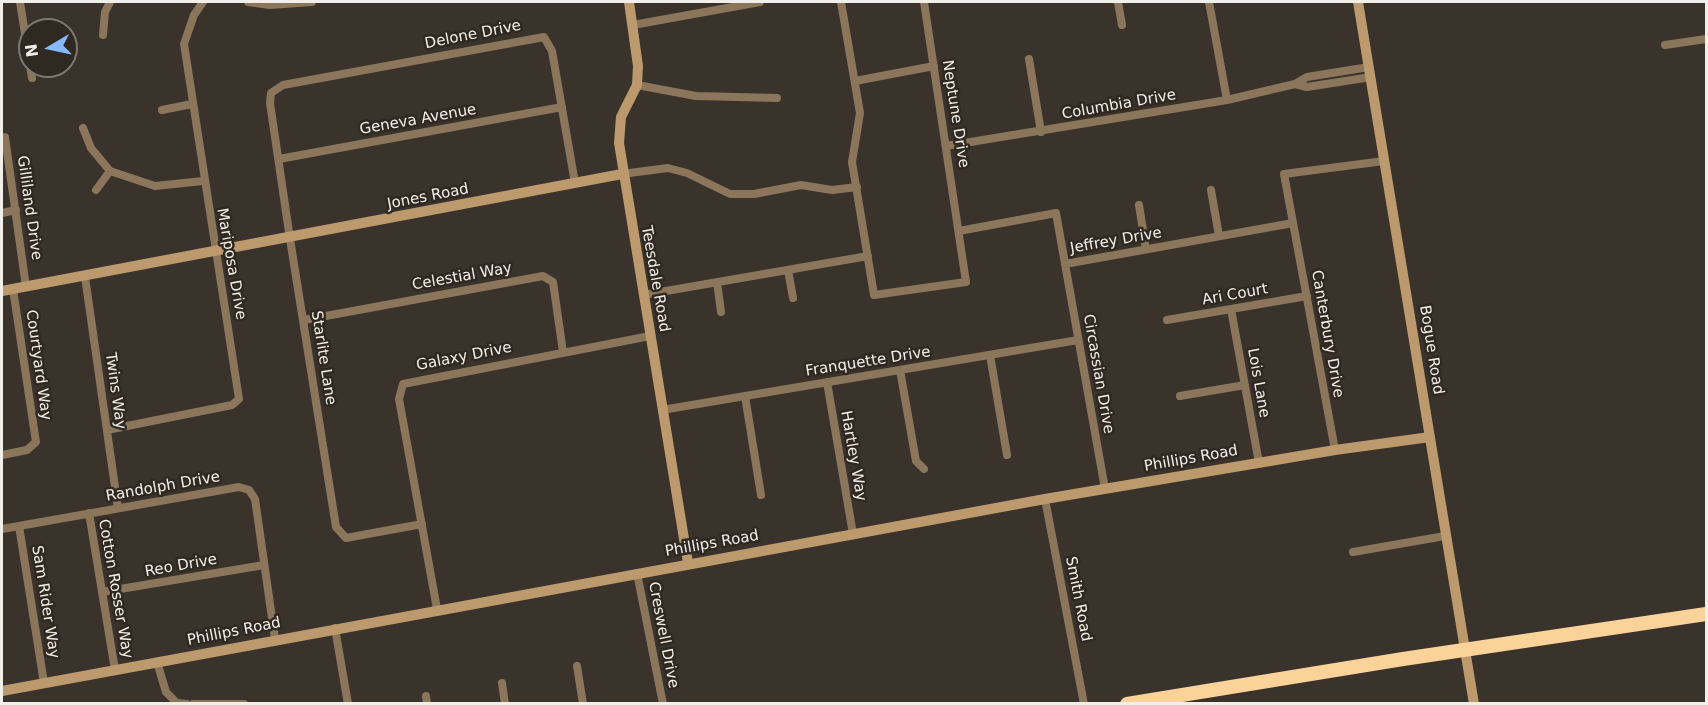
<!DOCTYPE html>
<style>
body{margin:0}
#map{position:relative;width:1708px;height:705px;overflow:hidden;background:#3a332b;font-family:"DejaVu Sans",sans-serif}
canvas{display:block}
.frame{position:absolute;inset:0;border:3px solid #f2eee9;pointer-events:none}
.north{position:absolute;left:18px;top:18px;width:60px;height:60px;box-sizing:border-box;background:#2f2921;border:2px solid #7d7871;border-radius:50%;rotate:261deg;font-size:16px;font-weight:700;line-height:24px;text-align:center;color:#f2eee9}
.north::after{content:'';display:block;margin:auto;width:21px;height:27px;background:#86bbfb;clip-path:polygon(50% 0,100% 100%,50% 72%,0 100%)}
</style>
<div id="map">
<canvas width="1708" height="705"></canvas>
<div class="frame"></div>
<div class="north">N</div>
</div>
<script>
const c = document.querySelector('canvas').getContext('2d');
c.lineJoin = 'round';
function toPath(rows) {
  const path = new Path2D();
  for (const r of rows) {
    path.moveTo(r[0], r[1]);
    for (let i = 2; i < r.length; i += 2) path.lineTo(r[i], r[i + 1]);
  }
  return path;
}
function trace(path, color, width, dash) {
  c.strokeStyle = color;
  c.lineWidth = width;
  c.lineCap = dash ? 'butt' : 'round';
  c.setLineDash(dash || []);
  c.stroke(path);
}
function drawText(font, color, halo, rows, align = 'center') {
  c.font = font + ' "DejaVu Sans",sans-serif';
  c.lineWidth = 5;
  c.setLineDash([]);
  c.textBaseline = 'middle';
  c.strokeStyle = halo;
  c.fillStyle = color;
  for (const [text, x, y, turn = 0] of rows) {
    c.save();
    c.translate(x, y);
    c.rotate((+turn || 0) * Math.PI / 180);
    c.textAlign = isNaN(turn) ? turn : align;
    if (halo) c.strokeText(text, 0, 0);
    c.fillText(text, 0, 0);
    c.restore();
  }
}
const street = toPath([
 [20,2,32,78],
 [248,2,270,5,312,2],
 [841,2,860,113,852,162,874,295,966,282,924,2],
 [1118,2,1122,25],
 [1209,2,1227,100],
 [633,25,760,2],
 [103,35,105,12,110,2],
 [1665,45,1706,39],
 [1029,59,1041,132],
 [855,81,934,66],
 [1295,84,1307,87,1371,77],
 [637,85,696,96,777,98],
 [162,110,192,104],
 [83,128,91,148,110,171,155,186,203,181],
 [2,138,5,137,26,287],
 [946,146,1227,100,1295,84,1307,77,1369,67],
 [279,159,562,107],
 [622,174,668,168,687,173,730,194,754,194,801,185,832,190,857,187],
 [96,190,110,171],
 [1211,190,1219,236],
 [1139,205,1146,249],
 [2,213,16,210],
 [959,231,1056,213,1105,489],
 [1065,264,1293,223],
 [788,270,793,298],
 [85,277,118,508],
 [717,282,721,312],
 [643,295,868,256],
 [1231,309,1259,463],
 [304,320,543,276,553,282,563,352],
 [1167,320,1307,296],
 [990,355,1007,455],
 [900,370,916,461,924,469],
 [827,382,853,534],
 [745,396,761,495],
 [1180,396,1245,385],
 [662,410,1078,340],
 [107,430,232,405,239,399,184,44,194,15,203,2],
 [1335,450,1284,174,1384,161],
 [2,455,27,450,36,442,13,289],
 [1045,499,1084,704],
 [89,513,115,670],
 [422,524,346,538,336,527,290,239,270,103,271,93,283,85,544,37,552,51,575,183],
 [19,526,44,683],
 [2,529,239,487,249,490,255,499,275,639],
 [1353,552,1445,536],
 [637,573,663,704],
 [102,592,264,565],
 [437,609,399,399,403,384,650,336],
 [335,628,348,704],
 [157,662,166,692,177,703,187,704],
 [577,666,583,704],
 [502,683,505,704],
 [426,696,427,704],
 [193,704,244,704]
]);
const secondary = toPath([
 [629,2,638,66,637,85,621,117,619,143,688,563],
 [1358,2,1474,704],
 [2,291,622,174],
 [2,691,1045,499,1335,450,1430,437]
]);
const highway = toPath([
 [1127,704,1403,659,1706,614]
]);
const streetNames = [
 ["Delone Drive",473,35,-11],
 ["Columbia Drive",1119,105,-10],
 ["Neptune Drive",955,114,81],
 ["Geneva Avenue",418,120,-10],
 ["Jones Road",428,197,-11],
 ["Gilliland Drive",29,208,82],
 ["Jeffrey Drive",1116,241,-10],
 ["Mariposa Drive",231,264,80],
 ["Celestial Way",462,277,-10],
 ["Teesdale Road",655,279,80],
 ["Ari Court",1235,295,-10],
 ["Canterbury Drive",1327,334,80],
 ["Bogue Road",1431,350,81],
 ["Galaxy Drive",464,357,-11],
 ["Starlite Lane",323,358,81],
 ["Franquette Drive",868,362,-9],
 ["Courtyard Way",38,365,82],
 ["Circassian Drive",1098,374,80],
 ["Lois Lane",1258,383,80],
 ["Twins Way",115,391,82],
 ["Hartley Way",853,456,80],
 ["Phillips Road",1191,459,-10],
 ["Randolph Drive",163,487,-10],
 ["Phillips Road",712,544,-10],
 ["Reo Drive",181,566,-10],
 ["Cotton Rosser Way",115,589,80],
 ["Smith Road",1078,599,79],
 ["Sam Rider Way",45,602,81],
 ["Phillips Road",234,632,-11],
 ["Creswell Drive",663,635,79]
];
trace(street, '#8b765b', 8);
trace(secondary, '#bc9a6e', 10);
trace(highway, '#fcd29b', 14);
drawText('15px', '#f2eee9', '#2f2921', streetNames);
</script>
